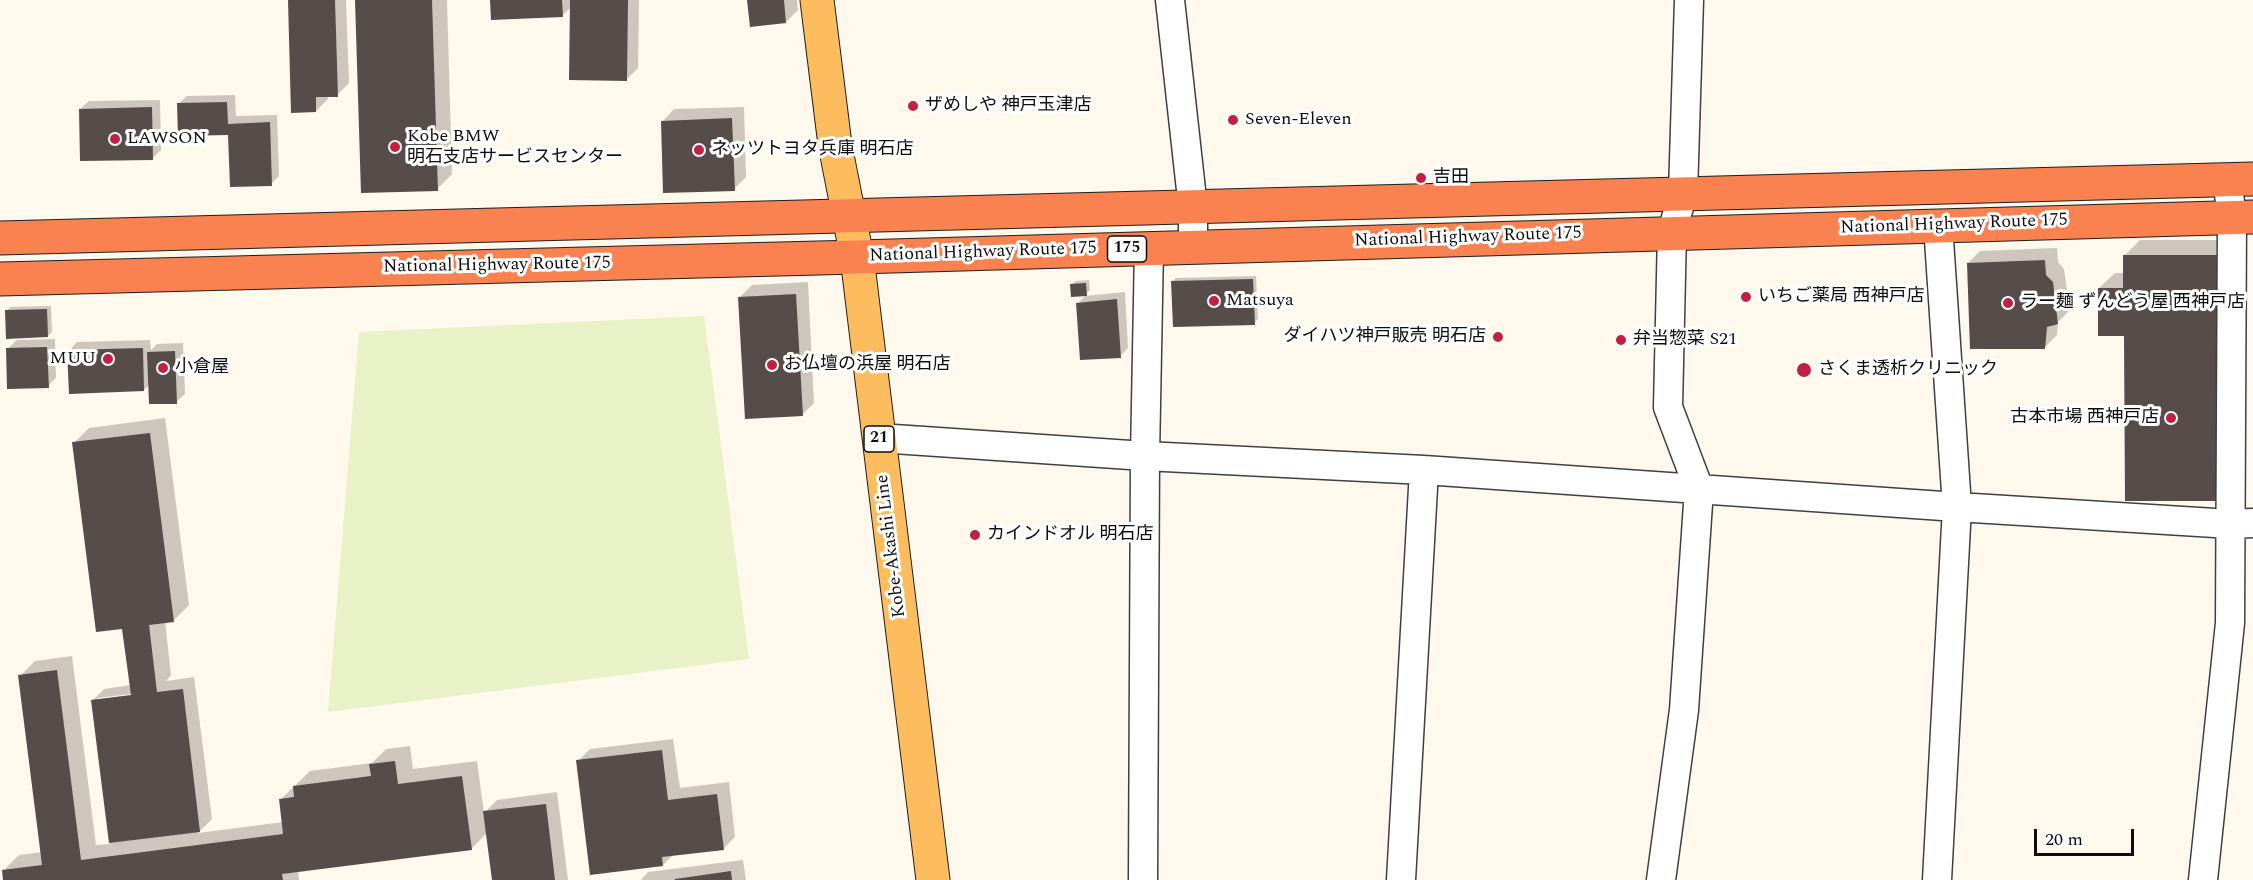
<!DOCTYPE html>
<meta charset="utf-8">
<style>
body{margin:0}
#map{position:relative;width:2253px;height:880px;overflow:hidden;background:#fff8ec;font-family:Spectral,serif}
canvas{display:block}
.scale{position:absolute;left:2034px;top:829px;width:100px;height:27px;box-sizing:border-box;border:3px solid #0d0d0d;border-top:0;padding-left:8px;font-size:18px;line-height:21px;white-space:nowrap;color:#0d0d0d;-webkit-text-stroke:4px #fff;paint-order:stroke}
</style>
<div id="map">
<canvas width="2253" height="880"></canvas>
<div class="scale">20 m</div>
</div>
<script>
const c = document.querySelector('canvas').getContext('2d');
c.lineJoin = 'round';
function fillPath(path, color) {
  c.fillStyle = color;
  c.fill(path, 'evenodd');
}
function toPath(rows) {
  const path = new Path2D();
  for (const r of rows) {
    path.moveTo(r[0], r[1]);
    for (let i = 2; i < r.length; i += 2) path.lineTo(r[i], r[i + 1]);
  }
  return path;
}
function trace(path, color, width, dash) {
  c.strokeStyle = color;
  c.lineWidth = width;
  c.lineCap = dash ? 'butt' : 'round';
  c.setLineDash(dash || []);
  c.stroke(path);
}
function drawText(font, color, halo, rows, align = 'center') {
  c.font = font + ' Spectral,"Noto Sans JP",serif';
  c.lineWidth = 6;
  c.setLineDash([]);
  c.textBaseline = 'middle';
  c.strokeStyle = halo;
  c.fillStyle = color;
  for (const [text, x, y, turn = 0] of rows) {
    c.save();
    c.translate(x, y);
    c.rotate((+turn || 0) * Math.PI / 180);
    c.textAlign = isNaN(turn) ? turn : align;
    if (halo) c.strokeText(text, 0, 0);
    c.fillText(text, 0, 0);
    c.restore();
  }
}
const pitch = toPath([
 [704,316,749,659,328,712,359,332]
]);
const shadow = toPath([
 [289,0,346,0,349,83,337,95,327,95,328,99,316,111],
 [357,0,447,0,452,174,437,189],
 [491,0,639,0,638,68,626,80,571,7,562,16],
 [749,0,797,0,798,10,786,22],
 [235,95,236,116,277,115,279,176,271,184,229,133,178,104,187,96],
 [160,100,161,150,153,158,80,109,89,101],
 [744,107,746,177,734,189,662,122,674,109],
 [2140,240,2232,240,2233,484,2126,334,2099,288,2115,273,2124,273,2124,256],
 [2057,248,2058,262,2064,269,2070,310,2058,322,2057,335,2045,347,1968,263,1980,251],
 [1256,276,1258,319,1254,323,1172,282,1176,278],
 [1089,280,1090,290,1086,294,1072,284,1076,281],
 [808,282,814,403,802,415,740,297,752,285],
 [1125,292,1128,348,1120,356,1077,304,1085,296],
 [51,306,52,332,48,336,7,311,10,307],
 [55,339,56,378,48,386,8,349,16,340],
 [150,340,151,350,157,344,183,343,185,394,176,402,150,384,144,390,69,351,77,342],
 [165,418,189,605,174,620,165,621,171,675,166,681,194,677,212,819,198,833,283,822,280,800,310,771,372,763,386,749,410,746,413,769,477,761,484,813,497,800,557,792,568,880,493,880,487,833,471,849,298,871,299,880,5,880,3,871,19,855,42,852,20,676,35,661,72,656,96,845,110,844,92,701,104,689,131,685,124,627,74,443,89,428],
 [132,694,132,697,98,701,97,698],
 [673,739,680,788,729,782,735,837,723,849,673,855,663,865,578,761,590,749],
 [743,860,746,880,641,880,648,872]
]);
const building = toPath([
 [288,0,335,0,338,97,316,97,316,112,291,113],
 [355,0,432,0,438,191,361,193],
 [490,0,562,0,563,17,491,20],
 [570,0,628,0,627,81,569,80],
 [747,0,784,0,786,23,750,27],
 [227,102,228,124,270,122,272,186,230,187,228,135,178,136,177,103],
 [152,107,153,160,80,161,79,109],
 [732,118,735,191,663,193,661,121],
 [2123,255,2217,255,2218,501,2125,501,2124,336,2098,336,2098,288,2123,288],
 [2045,260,2046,275,2053,282,2058,324,2047,327,2045,349,1970,349,1967,263],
 [1253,279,1255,325,1173,327,1171,281],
 [1086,283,1087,296,1071,297,1070,284],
 [796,294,803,416,745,419,738,297],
 [1117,299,1121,358,1080,360,1076,303],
 [47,309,48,337,6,339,5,310],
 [47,347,49,388,7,389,6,348],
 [143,348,144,391,69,394,67,350],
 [175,351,177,404,149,404,147,352],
 [150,433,174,622,149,625,157,692,183,689,200,832,109,843,91,700,131,695,122,629,96,632,72,442],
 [57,670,81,860,283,834,279,799,294,797,293,786,371,776,369,764,395,761,398,784,462,776,472,850,282,874,283,880,3,880,2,870,42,865,18,675],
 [662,750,668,800,717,794,724,850,662,857,663,866,590,875,576,760],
 [546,804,555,880,492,880,483,811],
 [731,871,732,880,675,880,675,879]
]);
const street = toPath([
 [1170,0,1193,208,1193,247],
 [879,438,1145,456,1424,470,1957,507,2231,524,2253,523],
 [1143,880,1145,456,1149,248],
 [1401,880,1424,470],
 [1661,880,1684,710,1699,489,1668,407,1672,232,1683,193,1689,0],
 [1937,880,1957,507,1938,225],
 [2203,880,2230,623,2232,217,2227,179]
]);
const primary = toPath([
 [817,0,835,145,857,257,933,880]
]);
const highway = toPath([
 [0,238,2253,179],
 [0,279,857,257,2253,217]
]);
const markers = [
 [913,106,6,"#c12042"],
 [1233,120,6,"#c12042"],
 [115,139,6,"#c12042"],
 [395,147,6,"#c12042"],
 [699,150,6,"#c12042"],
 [1421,178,6,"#c12042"],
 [1746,297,6,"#c12042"],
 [1214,301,6,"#c12042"],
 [2008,303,6,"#c12042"],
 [1498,337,6,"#c12042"],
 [1621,340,6,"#c12042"],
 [108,359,6,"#c12042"],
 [772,365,6,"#c12042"],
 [163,368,6,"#c12042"],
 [1804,370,8,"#c12042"],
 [2171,418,6,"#c12042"],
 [975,535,6,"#c12042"]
];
const shields = [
 [1127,249,39],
 [879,439,30]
];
const shieldNames = [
 ["175",1127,249],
 ["21",879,439]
];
const poiNames = [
 ["ザめしや 神戸玉津店",925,106],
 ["Seven-Eleven",1245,120],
 ["Kobe BMW",407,137],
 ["明石支店サービスセンター",407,158],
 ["LAWSON",127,139],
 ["ネッツトヨタ兵庫 明石店",711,150],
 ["吉田",1433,178],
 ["いちご薬局 西神戸店",1758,297],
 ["Matsuya",1226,301],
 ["ラー麺 ずんどう屋 西神戸店",2020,303],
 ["ダイハツ神戸販売 明石店",1486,337,"right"],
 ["弁当惣菜 S21",1633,340],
 ["MUU",96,359,"right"],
 ["お仏壇の浜屋 明石店",784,365],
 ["小倉屋",175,368],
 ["さくま透析クリニック",1818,370],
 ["古本市場 西神戸店",2159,418,"right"],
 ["カインドオル 明石店",987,535]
];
const streetNames = [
 ["National Highway Route 175",1954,225,-2],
 ["National Highway Route 175",1468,238,-2],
 ["National Highway Route 175",983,253,-2],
 ["National Highway Route 175",497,266,-1],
 ["Kobe-Akashi Line",892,546,-97]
];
fillPath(pitch, '#e9f1c7');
fillPath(shadow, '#0003');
fillPath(building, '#564c49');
trace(street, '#404040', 31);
trace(primary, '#1e1e1e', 35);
trace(highway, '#1e1e1e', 35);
trace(street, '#fff', 28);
trace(primary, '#fdbd5f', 33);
trace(highway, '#f98250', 33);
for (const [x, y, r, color] of markers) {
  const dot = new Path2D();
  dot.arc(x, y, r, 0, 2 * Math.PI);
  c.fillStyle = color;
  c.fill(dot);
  trace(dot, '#fff', 2);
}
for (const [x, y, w] of shields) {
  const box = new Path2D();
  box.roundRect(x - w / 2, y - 13, w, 26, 4.5);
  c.fillStyle = '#fff';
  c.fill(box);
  trace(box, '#0d0d0d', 1.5);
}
drawText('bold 16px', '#0d0d0d', null, shieldNames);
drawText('18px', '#0d0d0d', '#fff', poiNames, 'left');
drawText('18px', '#0d0d0d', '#fff', streetNames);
</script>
